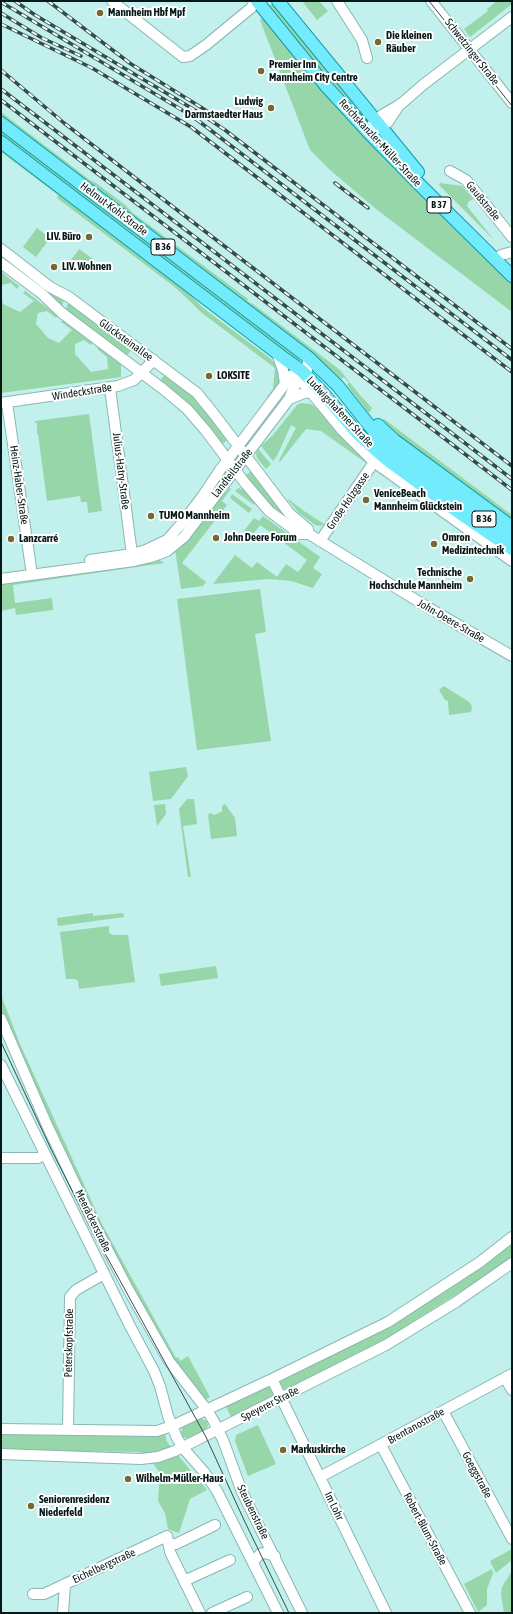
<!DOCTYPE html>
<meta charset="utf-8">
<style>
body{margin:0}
#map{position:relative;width:513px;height:1614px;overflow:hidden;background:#c1f0ed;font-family:"Asap Condensed",sans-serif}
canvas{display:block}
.frame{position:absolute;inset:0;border:2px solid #061918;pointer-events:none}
</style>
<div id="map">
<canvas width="513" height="1614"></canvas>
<div class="frame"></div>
</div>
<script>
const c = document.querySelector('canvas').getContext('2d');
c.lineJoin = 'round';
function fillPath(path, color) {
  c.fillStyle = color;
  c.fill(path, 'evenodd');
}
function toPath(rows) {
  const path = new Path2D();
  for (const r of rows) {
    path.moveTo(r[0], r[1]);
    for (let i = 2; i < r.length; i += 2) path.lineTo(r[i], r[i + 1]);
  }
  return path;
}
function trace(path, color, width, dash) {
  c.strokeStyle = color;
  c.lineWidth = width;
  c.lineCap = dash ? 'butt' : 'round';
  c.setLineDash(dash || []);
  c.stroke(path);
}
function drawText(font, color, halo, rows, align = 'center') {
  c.font = font + ' "Asap Condensed",sans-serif';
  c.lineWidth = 4;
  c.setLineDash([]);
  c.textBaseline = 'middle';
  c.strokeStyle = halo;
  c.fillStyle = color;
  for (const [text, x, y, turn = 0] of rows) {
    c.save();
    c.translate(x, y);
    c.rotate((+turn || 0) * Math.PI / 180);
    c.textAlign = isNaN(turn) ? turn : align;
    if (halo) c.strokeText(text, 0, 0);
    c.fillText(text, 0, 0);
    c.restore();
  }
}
const green = toPath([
 [302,1,319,1,328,11,317,20],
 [497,1,512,1,512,4,470,37,464,29,488,11,487,9],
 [274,3,368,119,365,118,337,87,326,77,266,7],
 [264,17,480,251,512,282,512,312,376,209,329,169,310,150,260,20],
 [1,112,90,180,96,183,124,204,133,213,248,299,247,301,253,304,340,370,359,394,372,408,369,413,347,385,349,383,344,377,341,379,324,363,1,116],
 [1,129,297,356,301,364,1,136],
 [1,149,187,291,202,307,271,359,277,366,280,382,278,387,269,397,267,397,273,389,275,368,202,313,176,288,57,198,58,195,1,152],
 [440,183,462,186,473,199,468,202,467,206,494,240,439,185],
 [37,228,50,238,36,257,23,247],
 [79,249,93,259,85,271,71,260],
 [1,252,65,297,61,309,1,260],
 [1,272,19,286,17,289,11,283,1,285],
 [25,291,58,316,56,318,47,311,38,313,36,324,48,338,59,343,72,330,61,322,63,320,93,342,91,345,84,340,75,344,75,354,91,372,108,369,107,357,97,349,99,347,121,363,121,377,1,393,1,295,3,304,20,312,34,301,23,293],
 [69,300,133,348,125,358,65,312],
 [166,373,191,391,230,438,220,446,158,383],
 [301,403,311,404,321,412,341,437,366,460,366,463,321,431,306,429,279,463,280,458,296,428,291,425,277,456,273,461,261,446,273,435,297,405],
 [89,414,102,511,88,513,87,502,81,502,80,496,47,501,38,434,37,434,37,423,35,423,35,421],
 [384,419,512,515,512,523,378,422],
 [258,449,271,464,266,469,257,458,256,454],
 [253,470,305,531,266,504,243,477],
 [230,488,231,489,222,501,227,505,182,563,206,582,203,586,181,589,175,549],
 [238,488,244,490,255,503,254,505,235,491],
 [232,494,252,509,249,513,230,498],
 [288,499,304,511,324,524,321,526,315,525,298,512,288,500],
 [263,516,320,557,313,568,322,574,313,588,291,581,268,579,213,584,235,555,252,568,257,562,277,577,286,564,298,572,307,560,260,525,251,537,243,532,254,518,259,521],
 [157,558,164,563,13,585,15,603,52,598,53,610,16,615,15,608,1,611,1,581],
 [260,589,266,632,255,634,271,741,197,750,177,599],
 [444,686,469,702,472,706,471,712,449,715,448,701,445,700,439,690],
 [186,767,188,776,171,799,153,801,149,772],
 [187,799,194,799,197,824,183,826,191,877,188,877,179,809],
 [165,804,166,814,157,826,154,805],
 [225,804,235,818,237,836,211,839,208,815,210,813,214,815,219,813,222,811,222,806],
 [93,913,93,916,123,913,124,917,58,926,57,918],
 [109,926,109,933,113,935,128,935,135,982,79,989,78,981,75,979,66,979,60,932],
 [216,966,218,978,161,986,159,974],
 [1,995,20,1044,102,1224,176,1358,178,1357,180,1361,188,1356,210,1397,205,1400,170,1359,125,1279,9,1032,1,1011],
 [512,1243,512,1257,505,1263,383,1341,231,1417,225,1404,277,1383,389,1326,481,1267],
 [199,1418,207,1421,208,1425,206,1432,190,1439,182,1437,181,1433,183,1426],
 [258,1425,276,1464,248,1476,235,1441,236,1435],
 [1,1429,164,1431,167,1442,207,1490,190,1499,179,1533,168,1529,165,1513,158,1501,160,1473,149,1458,140,1452,1,1450],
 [512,1549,512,1560,496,1573,490,1561],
 [492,1569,493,1573,487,1589,487,1605,478,1612,464,1584],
 [512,1571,512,1613,504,1613,501,1595,502,1587]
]);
const minor = toPath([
 [112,1,183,57,190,56,206,45,251,8,255,1],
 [337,1,362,40,367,58],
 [431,1,512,103],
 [372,125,375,121,382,115,401,104,424,84,512,17],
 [374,130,381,128,388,122,400,104],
 [450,171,466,180,512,237],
 [1,249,50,287,69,297,197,393,214,414,289,513,308,529,309,534],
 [501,255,512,252],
 [1,263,41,293,62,313,163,389,187,409,206,431,245,483,269,511,300,534,309,534,429,608,512,656],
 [277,353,283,370,285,384],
 [296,374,342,430,374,462,512,561],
 [110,388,132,554],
 [289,399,304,393,316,392],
 [1,403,118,386,134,380,154,360],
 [7,403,31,568],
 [320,541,374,462],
 [90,560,132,554,146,550,167,540,183,522,202,497,220,470,291,376,295,373,307,370],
 [1,579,134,561,151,557,167,551,184,537,289,399,294,387,306,370,309,358],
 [1,1019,47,1125,93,1222,128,1289,169,1361,207,1410,213,1420,223,1440,242,1492,302,1613],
 [1,1065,130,1326,154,1371,160,1386,168,1416,177,1438,183,1448,205,1473,217,1491,278,1613],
 [1,1158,38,1158,45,1155],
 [505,1378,512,1390],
 [272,1379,386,1613],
 [443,1411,512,1539],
 [1,1429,157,1431,172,1426,272,1379,388,1322,480,1262,512,1237],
 [68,1430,70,1297,76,1290,104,1274],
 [381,1445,470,1613],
 [1,1454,141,1459,158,1457,175,1451,386,1345,456,1302,512,1263],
 [320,1477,512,1374],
 [169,1544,176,1544,215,1525],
 [253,1562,260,1554,265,1553,275,1556],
 [184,1581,230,1560],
 [33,1594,44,1594,167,1536,170,1552,200,1613],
 [63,1613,65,1585],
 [212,1613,247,1597]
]);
const major = toPath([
 [257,1,326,86,368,132,423,188,512,276],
 [278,1,418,172],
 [1,123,309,358,338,386,377,435,398,456,512,538],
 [1,142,285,359,302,371,322,392,358,434,386,459,458,512,512,549],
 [378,425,394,440,512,527]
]);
const tram = toPath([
 [429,1,512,106],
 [1,1042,51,1149,91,1228,206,1437,244,1520,289,1613]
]);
const rail = toPath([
 [15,1,35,15,198,112,225,130,512,349],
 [48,1,131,64,207,111],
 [1,2,192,116,512,360],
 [1,13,42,38,81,56],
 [1,24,92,68,191,127,512,372],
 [1,70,64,123,134,177,512,466],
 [1,89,512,479],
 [1,100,512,490],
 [335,183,368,208]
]);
const markers = [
 [100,13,4,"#766835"],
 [378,42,4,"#766835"],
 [261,71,4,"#766835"],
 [271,108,4,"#766835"],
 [89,237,4,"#766835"],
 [54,267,4,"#766835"],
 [209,376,4,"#766835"],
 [366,500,4,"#766835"],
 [151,516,4,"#766835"],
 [216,538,4,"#766835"],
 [11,539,4,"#766835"],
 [434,544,4,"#766835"],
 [470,579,4,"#766835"],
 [283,1450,4,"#766835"],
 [128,1479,4,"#766835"],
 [31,1506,4,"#766835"]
];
const shields = [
 [439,205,24],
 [163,247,24],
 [484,519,24]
];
const shieldNames = [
 ["B 37",439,205],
 ["B 36",163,247],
 ["B 36",484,519]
];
const poiNames = [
 ["Mannheim Hbf Mpf",108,13],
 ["Die kleinen",386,36],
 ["Räuber",386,49],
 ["Premier Inn",269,65],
 ["Mannheim City Centre",269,78],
 ["Ludwig",263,102,"right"],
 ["Darmstaedter Haus",263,115,"right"],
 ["LIV. Büro",81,237,"right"],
 ["LIV. Wohnen",62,267],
 ["LOKSITE",217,376],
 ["VeniceBeach",374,494],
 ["Mannheim Glückstein",374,507],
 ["TUMO Mannheim",159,516],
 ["John Deere Forum",224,538],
 ["Omron",442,538],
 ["Medizintechnik",442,551],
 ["Lanzcarré",19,539],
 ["Technische",462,573,"right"],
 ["Hochschule Mannheim",462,586,"right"],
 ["Markuskirche",291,1450],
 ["Wilhelm-Müller-Haus",136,1479],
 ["Seniorenresidenz",39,1500],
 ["Niederfeld",39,1513]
];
const streetNames = [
 ["Schwetzinger Straße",472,52,52],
 ["Reichskanzler-Müller-Straße",380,143,47],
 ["Gaußstraße",483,201,51],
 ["Helmut-Kohl-Straße",114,209,37],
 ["Glücksteinallee",126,340,36],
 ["Windeckstraße",82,392,-9],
 ["Ludwigshafener Straße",340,412,47],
 ["Julius-Hatry-Straße",121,471,83],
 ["Landteilstraße",232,473,-52],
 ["Heinz-Haber-Straße",19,485,82],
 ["Große Holzgasse",348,501,-56],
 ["John-Deere-Straße",451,621,30],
 ["Meeräckerstraße",93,1221,64],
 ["Peterskopfstraße",69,1343,-89],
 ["Speyerer Straße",270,1404,-27],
 ["Brentanostraße",416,1426,-29],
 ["Goeggstraße",477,1475,62],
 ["Im Lohr",334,1506,64],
 ["Steubenstraße",253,1512,64],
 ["Robert-Blum-Straße",425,1529,62],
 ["Eichelbergstraße",104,1566,-25]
];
fillPath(green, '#96d6a8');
trace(minor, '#89b7b4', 12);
trace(major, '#0f9aab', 14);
trace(minor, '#fff', 10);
trace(major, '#72ecfc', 12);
trace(tram, '#334d4b', 1);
trace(rail, '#334d4b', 3.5);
trace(rail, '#fff', 2, [6]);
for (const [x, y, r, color] of markers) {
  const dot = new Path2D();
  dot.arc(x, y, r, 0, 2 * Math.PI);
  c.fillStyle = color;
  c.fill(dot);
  trace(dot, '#fff', 1.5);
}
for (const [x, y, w] of shields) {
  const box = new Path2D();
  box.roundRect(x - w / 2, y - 8, w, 16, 3);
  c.fillStyle = '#fff';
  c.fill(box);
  trace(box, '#061918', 1);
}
drawText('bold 10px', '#061918', null, shieldNames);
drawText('bold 11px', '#061918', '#fff', poiNames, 'left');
drawText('11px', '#061918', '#fff', streetNames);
</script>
